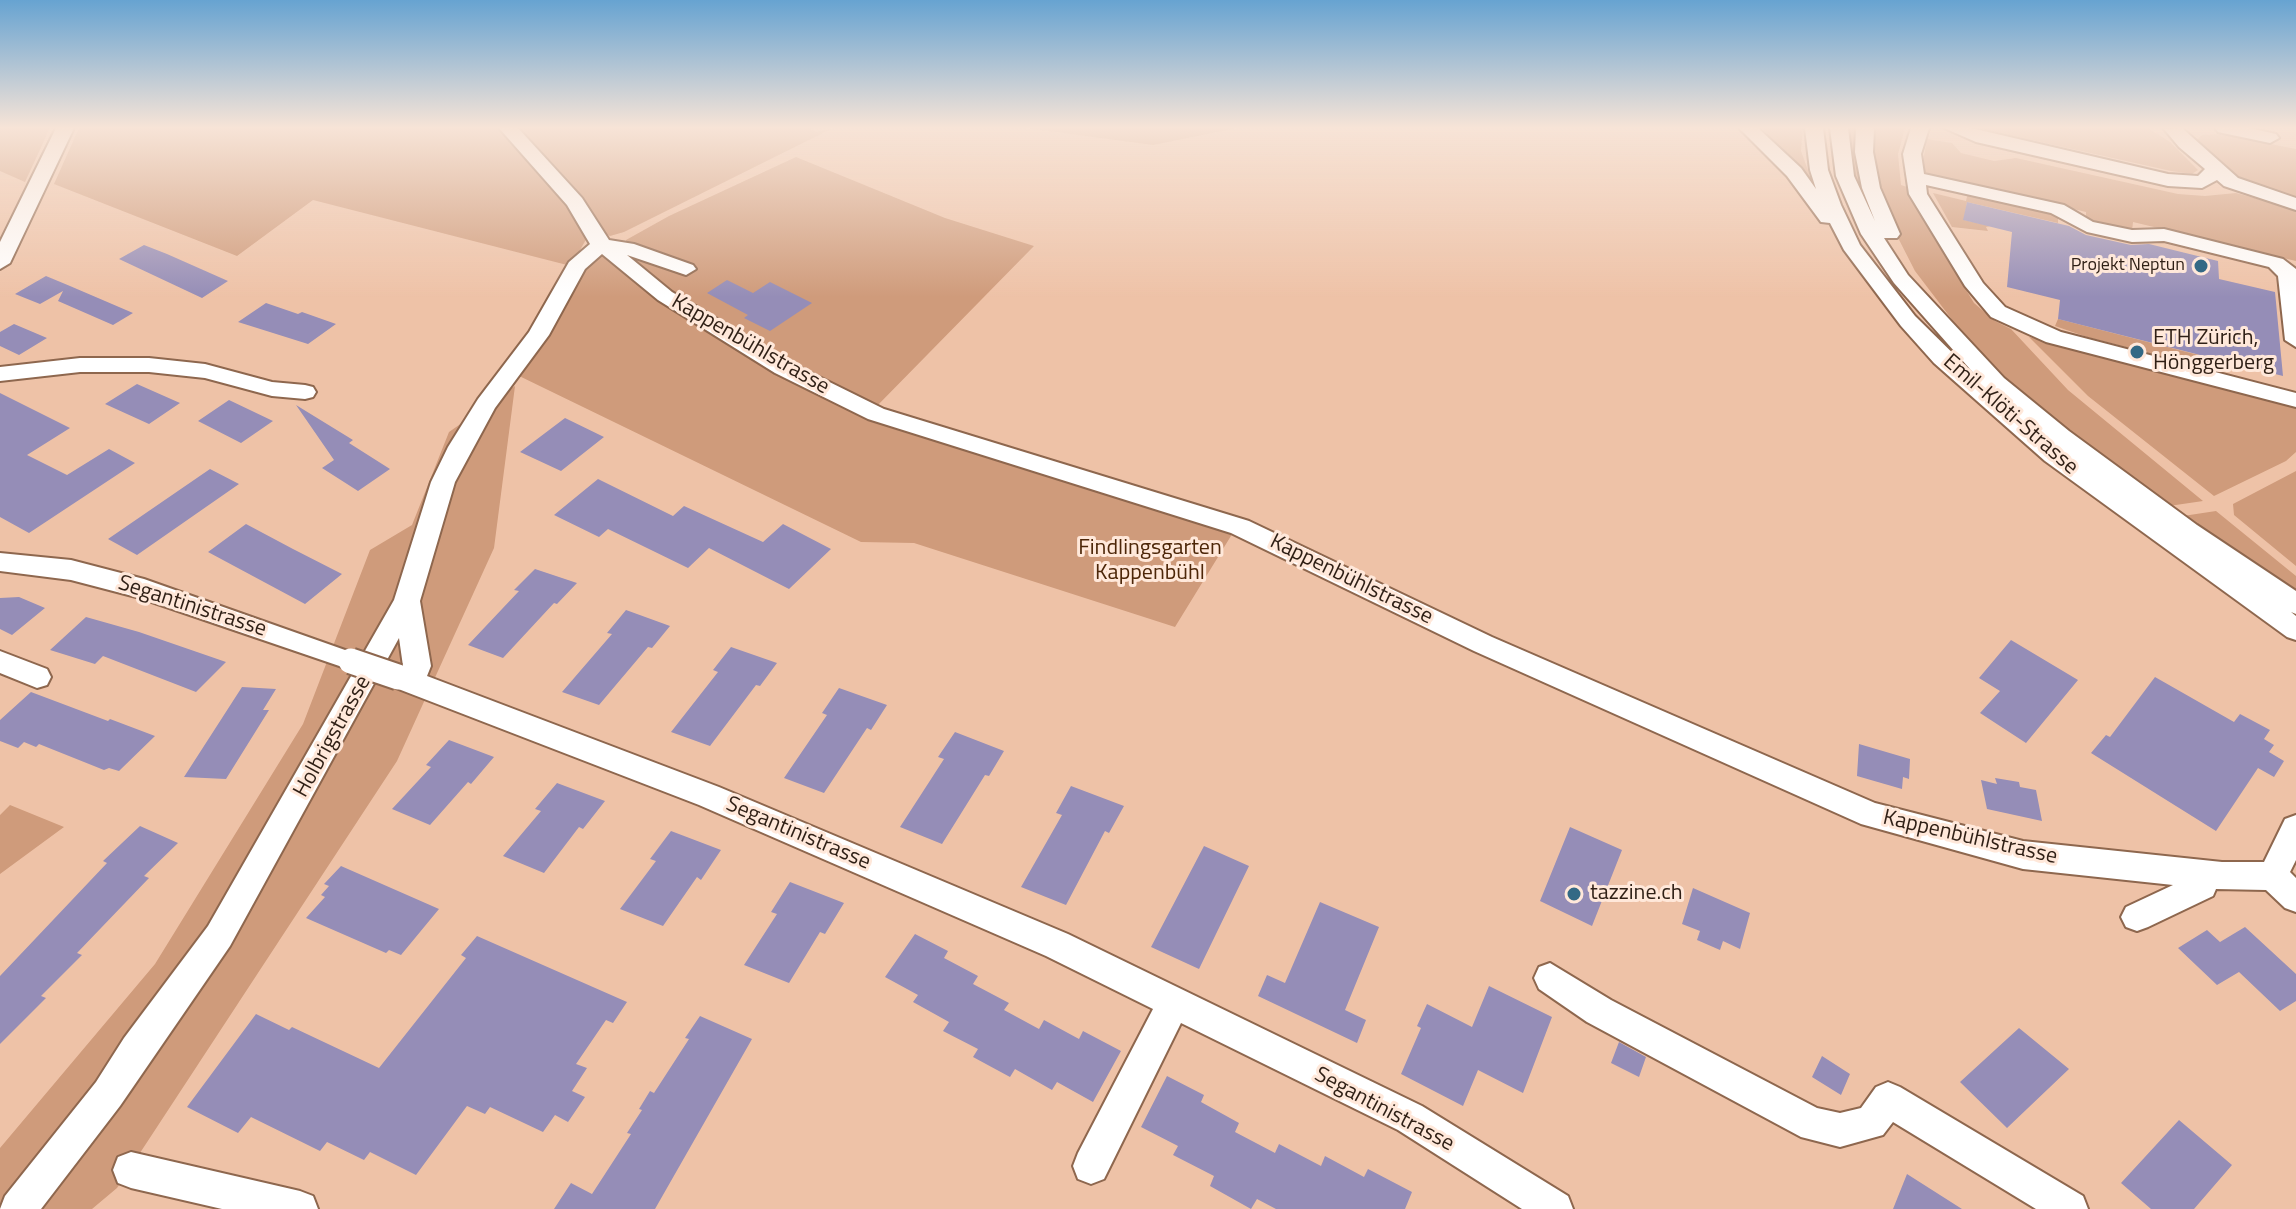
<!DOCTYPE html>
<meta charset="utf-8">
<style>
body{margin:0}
canvas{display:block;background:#eec2a7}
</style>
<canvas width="2296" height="1209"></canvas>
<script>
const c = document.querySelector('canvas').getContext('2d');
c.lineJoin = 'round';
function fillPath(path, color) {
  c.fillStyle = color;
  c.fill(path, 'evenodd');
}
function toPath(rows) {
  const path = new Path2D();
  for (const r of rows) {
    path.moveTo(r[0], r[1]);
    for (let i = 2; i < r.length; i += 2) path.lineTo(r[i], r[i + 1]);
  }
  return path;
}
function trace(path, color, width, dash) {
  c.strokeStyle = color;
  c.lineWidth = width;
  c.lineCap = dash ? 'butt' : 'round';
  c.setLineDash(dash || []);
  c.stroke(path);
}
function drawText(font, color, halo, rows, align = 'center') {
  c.font = font + ' "Titillium Web",sans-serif';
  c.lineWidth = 6;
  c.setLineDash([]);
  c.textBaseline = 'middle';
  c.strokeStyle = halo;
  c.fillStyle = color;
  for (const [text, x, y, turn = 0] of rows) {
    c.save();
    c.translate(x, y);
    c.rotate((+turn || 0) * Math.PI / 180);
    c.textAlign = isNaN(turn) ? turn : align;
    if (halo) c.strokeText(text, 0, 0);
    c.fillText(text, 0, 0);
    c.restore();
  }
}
const green = toPath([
 [0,128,50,128,25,182,0,171],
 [79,128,504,128,551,175,588,236,571,266,313,200,237,256,54,184],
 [513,128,810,128,815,132,833,128,624,232,610,236,601,232],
 [1026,128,1237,128,1153,145],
 [1761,128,1803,128,1801,151,1814,187,1799,167],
 [1849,128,1905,128,1898,154,1901,185,1907,187,1914,204,1974,303,1995,321,2011,329,2068,390,2203,501,2169,506,2071,435,2019,391,1966,338,1915,271,1893,228,1867,193,1861,192,1849,156],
 [1978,128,2148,128,2170,142,2198,170,2192,174,2171,171],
 [2220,134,2296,149,2296,199,2235,176,2196,141,2202,135],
 [1927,139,1952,143,1961,153,1994,161,2016,158,2178,194,2205,196,2236,193,2296,209,2296,261,2133,222,2132,231,2086,220,2086,212,1930,175,1923,171,1922,167],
 [796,157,945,218,1034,246,874,409,771,355,679,299,628,259,626,240,669,216],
 [1933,193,1966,201,1968,193,2058,214,2058,223,1967,202,1964,220,1990,226,1986,227,1988,231,1952,227],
 [601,256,611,257,824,397,1234,531,1175,627,914,543,861,542,513,373,582,264],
 [2058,319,2222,361,2219,371,2087,337,2055,326],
 [2029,337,2296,407,2296,452,2286,461,2214,496,2088,396],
 [515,386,494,548,397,761,117,1188,92,1209,0,1209,0,1148,155,964,303,724,370,550,412,525,449,432],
 [2296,471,2296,566,2234,515,2233,504],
 [2216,511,2296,576,2296,595,2183,516],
 [10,805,64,827,0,874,0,815]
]);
const building = toPath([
 [1967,202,2069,226,2086,235,2131,245,2149,244,2218,261,2219,279,2275,292,2283,376,2058,319,2060,300,2007,287,2012,232,1963,220],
 [144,245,167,254,228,281,202,298,119,259],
 [46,276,70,286,133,313,113,325,58,301,63,291,40,304,15,294],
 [727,280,753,293,770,282,812,303,770,331,744,318,748,315,707,293],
 [266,303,298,314,302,312,336,324,308,344,238,322],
 [14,324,47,338,19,355,0,346,0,332],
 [137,384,180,403,149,424,105,404],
 [0,393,70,428,27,455,67,475,109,449,135,463,29,533,0,517],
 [229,400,273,421,241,443,198,421],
 [296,405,353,440,349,443,390,469,358,491,322,468,334,460],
 [565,418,604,437,561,471,520,452],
 [210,469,239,484,137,555,108,539],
 [598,479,673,516,684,506,763,542,783,524,831,549,789,589,709,548,688,568,608,529,599,537,554,515],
 [246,524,293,549,342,574,305,604,208,552],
 [535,569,577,583,557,604,554,603,503,658,468,645,519,591,514,590],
 [19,597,45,608,12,635,0,629,0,598],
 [626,610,670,626,652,648,648,647,599,705,562,692,612,634,607,633],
 [86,617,139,632,226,662,196,692,103,656,95,664,50,650],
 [2011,640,2078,680,2026,743,1980,713,2000,691,1979,678],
 [731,647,777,663,760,686,756,685,710,746,671,732,718,672,713,670],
 [2155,677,2234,722,2240,714,2270,730,2264,739,2274,745,2269,752,2284,761,2274,777,2258,768,2216,831,2091,753,2106,735,2110,737],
 [242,687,276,689,263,710,269,710,226,779,184,777],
 [839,688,887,705,871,730,867,728,824,793,784,778,827,715,822,713],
 [31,692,108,721,110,719,155,736,119,771,109,768,104,770,39,744,36,747,24,742,18,748,0,741,0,720],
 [955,732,1004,751,989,776,985,775,942,844,900,827,944,759,938,757],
 [449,740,494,757,471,784,468,782,430,825,392,809,431,767,426,765],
 [1859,744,1910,759,1909,779,1903,777,1902,789,1857,776],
 [1995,778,2019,782,2020,787,2036,790,2042,821,1987,809,1981,780,1997,784],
 [557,783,605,801,583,829,579,827,544,873,503,856,541,811,535,809],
 [1071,786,1124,806,1109,833,1105,831,1066,905,1021,887,1062,815,1056,813],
 [140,826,178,843,144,876,149,878,77,953,82,955,41,996,46,998,0,1044,0,976,107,863,103,861],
 [1570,827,1622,850,1592,926,1540,901],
 [671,831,721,850,701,880,697,877,663,926,620,909,656,861,650,859],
 [1204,846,1249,866,1199,969,1151,947],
 [341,866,439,909,401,955,389,950,386,953,306,918,325,897,321,895,329,886,324,884],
 [790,882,844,903,825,934,820,932,789,983,744,965,777,914,771,912],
 [1693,888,1750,913,1740,949,1723,941,1720,950,1697,940,1700,931,1682,924],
 [1320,902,1379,927,1345,1010,1366,1020,1357,1043,1258,996,1267,975,1285,983],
 [2245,927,2296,974,2296,1001,2280,1011,2239,972,2217,985,2178,948,2207,930,2220,942],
 [915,934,948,951,944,958,978,976,973,984,1009,1003,1004,1010,1039,1029,1044,1020,1079,1039,1083,1031,1121,1051,1093,1102,1057,1082,1052,1090,1015,1069,1010,1077,973,1057,978,1049,943,1031,949,1022,913,1002,918,995,885,977],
 [477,936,627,1002,613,1023,606,1020,576,1064,587,1068,572,1091,585,1097,568,1122,555,1115,543,1132,490,1107,485,1114,467,1106,416,1175,370,1152,364,1160,327,1142,320,1151,251,1117,238,1133,187,1107,256,1014,289,1030,292,1027,379,1068,466,958,461,955],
 [1489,986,1552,1017,1523,1093,1478,1070,1463,1106,1401,1074,1421,1028,1417,1026,1427,1004,1472,1027],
 [700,1016,752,1039,655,1209,554,1209,571,1183,592,1194,631,1134,627,1133,642,1110,639,1109,650,1091,654,1093,689,1039,685,1038],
 [2019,1028,2069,1069,2007,1128,1960,1082],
 [1619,1042,1646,1057,1639,1077,1611,1063],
 [1822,1056,1850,1074,1841,1095,1812,1077],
 [1167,1076,1204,1095,1201,1102,1239,1123,1235,1132,1275,1153,1279,1144,1321,1166,1325,1156,1364,1177,1368,1169,1412,1192,1405,1209,1276,1209,1257,1199,1251,1209,1210,1186,1214,1176,1173,1155,1178,1146,1141,1127],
 [2179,1120,2232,1165,2194,1209,2151,1209,2121,1183],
 [1907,1174,1962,1209,1893,1209]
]);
const minor = toPath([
 [56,128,74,128,10,263,0,269,0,242,56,128],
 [499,128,518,128,582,198,609,240,634,244,693,265,696,269,686,275,627,255,672,292,791,363,884,409,1249,521,1492,637,1875,803,2023,841,2222,862,2264,862,2285,819,2296,815,2296,860,2290,872,2296,878,2296,912,2285,908,2266,890,2216,889,2213,896,2148,927,2137,931,2126,927,2121,917,2126,907,2173,885,2023,869,1861,824,1474,651,1231,533,868,419,775,373,658,300,602,254,585,269,549,335,495,408,455,482,420,601,431,666,427,676,719,787,1068,934,1422,1106,1568,1196,1573,1209,1522,1209,1398,1130,1181,1023,1104,1179,1091,1184,1078,1179,1073,1166,1078,1153,1153,1009,1046,956,699,805,388,685,384,677,388,669,403,666,399,638,230,946,120,1106,41,1209,0,1209,5,1196,96,1082,124,1038,208,926,354,671,140,598,71,580,0,571,0,553,71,560,144,579,362,656,394,600,431,482,448,447,478,399,529,332,569,262,590,244,567,205,499,128],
 [1739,128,1758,128,1801,168,1816,189,1810,170,1805,128,1823,128,1828,170,1841,205,1860,245,1915,316,1977,377,1894,283,1861,234,1836,176,1830,128,1848,128,1854,176,1875,221,1862,188,1855,152,1856,128,1874,128,1873,152,1880,188,1900,234,1897,238,1884,238,1908,275,2004,378,2069,431,2197,525,2296,591,2296,614,2291,612,2296,616,2296,640,2287,637,2045,461,1934,363,1901,326,1844,250,1830,223,1821,222,1787,176,1739,128],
 [1911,128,1929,128,1921,154,1924,174,2064,205,2093,222,2132,230,2164,229,2283,259,2296,269,2296,347,2285,340,2278,276,2269,267,2164,241,2132,242,2087,232,2051,213,1926,185,1927,194,1983,283,2005,307,2061,332,2296,393,2296,407,2046,342,1991,317,1965,286,1909,194,1903,154,1911,128],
 [1944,128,1971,128,2168,174,2198,176,2205,169,2179,147,2164,129,2182,128,2238,178,2296,198,2296,210,2224,186,2217,180,2202,188,2168,186,1976,142,1944,128],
 [2215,128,2249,128,2276,134,2279,138,2270,143,2218,132,2215,128],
 [80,358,149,358,205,364,272,382,305,385,313,387,316,392,313,397,305,399,272,396,205,378,149,372,80,372,0,381,0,367,80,358],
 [0,651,47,669,51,677,47,685,37,688,0,673,0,651],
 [1550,963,1611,1000,1817,1108,1840,1113,1861,1108,1876,1087,1888,1082,1900,1087,2083,1196,2088,1209,2036,1209,1893,1122,1883,1135,1840,1147,1801,1137,1587,1022,1539,989,1534,978,1539,967,1550,963],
 [131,1152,300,1191,313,1196,318,1209,222,1209,131,1188,118,1183,113,1170,118,1157,131,1152]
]);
const minorBridge = toPath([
 [351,661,398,677]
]);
const markers = [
 [2201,266,8,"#336985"],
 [2137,352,8,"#336985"],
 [1574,894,8,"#336985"]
];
const farPoinames = [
 ["Projekt Neptun",2185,266]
];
const poiNames = [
 ["ETH Zürich,",2153,339],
 ["Hönggerberg",2153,364],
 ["tazzine.ch",1590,894]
];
const streetNames = [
 ["Kappenbühlstrasse",750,345,30],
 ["Emil-Klöti-Strasse",2010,415,41],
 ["Kappenbühlstrasse",1351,580,26],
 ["Segantinistrasse",192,607,18],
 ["Holbrigstrasse",333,737,-61],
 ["Segantinistrasse",798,834,23],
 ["Kappenbühlstrasse",1970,838,13],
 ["Segantinistrasse",1384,1110,28]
];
const parkNames = [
 ["Findlingsgarten",1150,549],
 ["Kappenbühl",1150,574]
];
fillPath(green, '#cf9b7b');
fillPath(building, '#958db7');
trace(minor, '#8e674e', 4);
fillPath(minor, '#fff');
trace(minorBridge, '#8e674e', 29, []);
trace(minorBridge, '#fff', 25);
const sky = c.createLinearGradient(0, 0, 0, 297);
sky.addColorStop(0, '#67a3d1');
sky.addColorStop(0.43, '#f7e4d7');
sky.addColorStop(1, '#f7e4d700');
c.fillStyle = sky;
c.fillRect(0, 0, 2296, 297);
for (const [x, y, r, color] of markers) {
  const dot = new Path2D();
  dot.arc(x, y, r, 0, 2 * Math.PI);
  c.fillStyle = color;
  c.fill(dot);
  trace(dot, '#ffe8da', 3);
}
drawText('18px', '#2f1f15', '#ffe8da', farPoinames, 'right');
drawText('22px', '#2f1f15', '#ffe8da', poiNames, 'left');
drawText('22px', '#2f1f15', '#ffe8da', streetNames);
drawText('22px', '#4d2608', '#ffe8da', parkNames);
</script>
